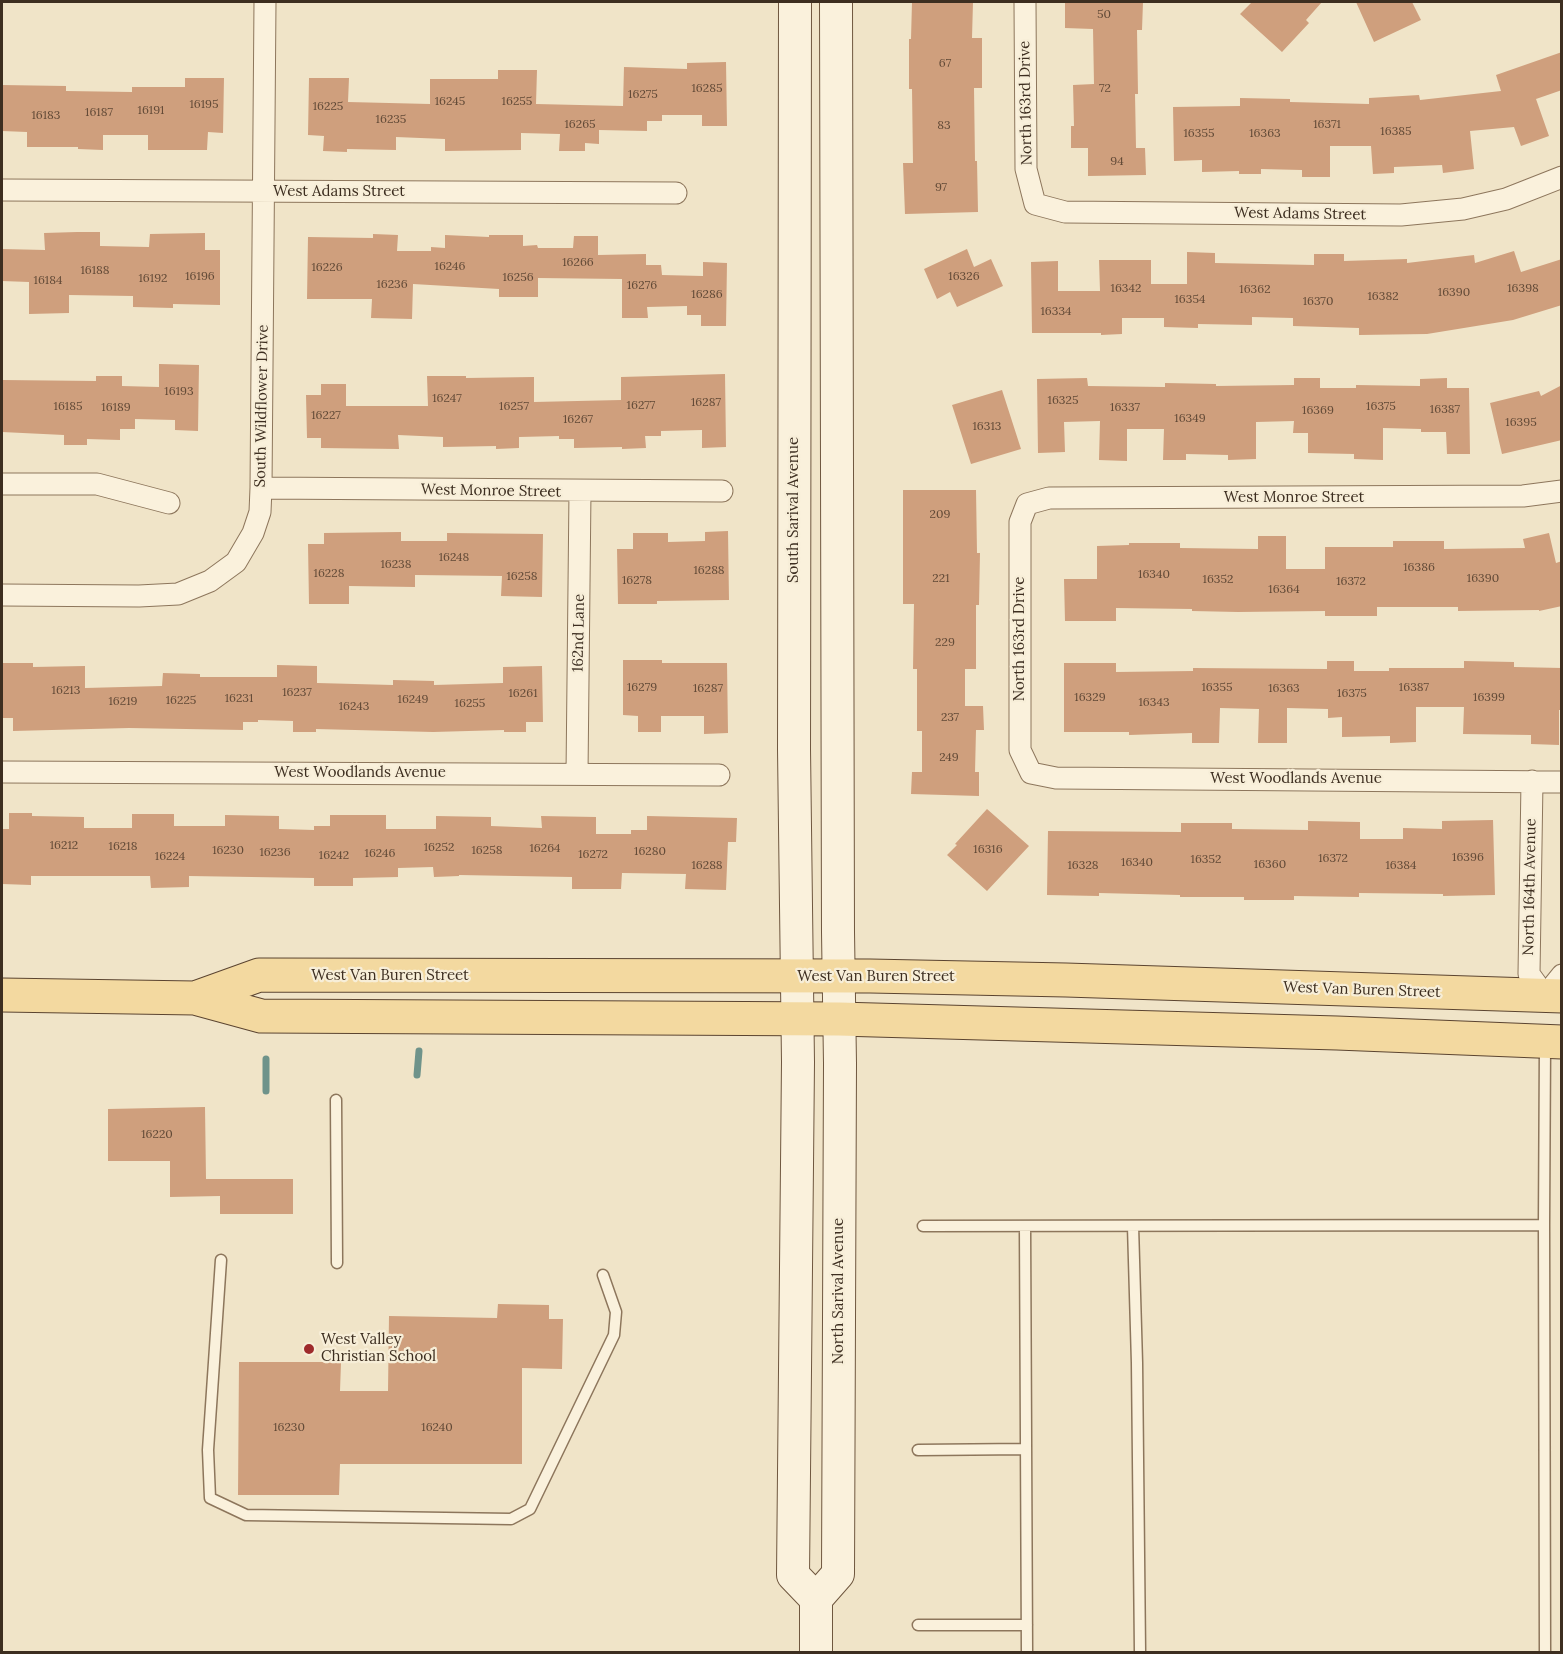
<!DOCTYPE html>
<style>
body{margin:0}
#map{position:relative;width:1563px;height:1654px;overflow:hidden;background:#f0e4c8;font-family:Lora,serif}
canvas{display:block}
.frame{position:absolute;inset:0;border:3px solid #3d2e20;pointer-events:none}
</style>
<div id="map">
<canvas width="1563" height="1654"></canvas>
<div class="frame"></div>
</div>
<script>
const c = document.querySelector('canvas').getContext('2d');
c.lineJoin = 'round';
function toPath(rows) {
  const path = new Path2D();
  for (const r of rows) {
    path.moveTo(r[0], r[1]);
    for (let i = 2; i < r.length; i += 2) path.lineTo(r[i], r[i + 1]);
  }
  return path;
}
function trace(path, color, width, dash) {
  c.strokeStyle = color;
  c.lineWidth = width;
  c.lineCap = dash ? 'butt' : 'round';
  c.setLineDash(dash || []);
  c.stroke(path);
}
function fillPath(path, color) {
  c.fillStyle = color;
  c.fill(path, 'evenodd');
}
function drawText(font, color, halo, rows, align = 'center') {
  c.font = font + ' Lora,serif';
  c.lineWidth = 4.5;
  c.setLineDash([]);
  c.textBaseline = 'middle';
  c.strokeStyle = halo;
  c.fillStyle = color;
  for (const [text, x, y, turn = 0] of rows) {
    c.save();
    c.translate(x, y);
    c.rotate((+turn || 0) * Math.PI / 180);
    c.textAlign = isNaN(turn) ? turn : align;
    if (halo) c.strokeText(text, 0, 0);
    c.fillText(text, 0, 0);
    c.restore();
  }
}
const stream = toPath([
 [417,1075,419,1051],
 [266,1091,266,1059]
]);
const building = toPath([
 [912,2,973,2,972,38,982,38,982,88,974,88,975,161,977,161,978,212,905,214,903,163,913,163,912,89,909,89,909,39,911,39],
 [1065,2,1143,2,1142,30,1137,30,1138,94,1135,94,1136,148,1145,148,1146,175,1088,176,1088,148,1071,148,1071,126,1074,126,1073,85,1094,84,1093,29,1065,28],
 [1252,2,1322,2,1306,20,1309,23,1282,52,1240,14],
 [1356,2,1412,2,1421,20,1374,42],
 [1562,52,1562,90,1536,99,1549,136,1521,146,1514,127,1470,131,1474,169,1443,173,1442,165,1394,167,1394,173,1373,174,1371,146,1330,146,1330,177,1302,177,1302,170,1261,169,1261,174,1239,174,1239,171,1202,172,1202,160,1174,161,1173,107,1240,106,1240,98,1290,99,1290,102,1369,104,1369,98,1419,95,1420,100,1501,91,1496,75],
 [726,62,727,126,702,126,702,115,662,115,662,121,647,121,647,131,599,130,599,144,585,143,585,151,559,151,560,134,521,133,521,150,445,151,445,139,396,137,396,150,347,149,347,152,323,151,324,136,308,135,309,78,349,78,348,102,430,104,430,79,498,79,498,70,537,70,536,104,623,106,624,67,687,69,687,63],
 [185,78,224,78,223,133,208,132,207,150,148,150,148,135,103,135,103,150,78,149,78,147,27,147,27,132,2,131,2,85,66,86,66,91,132,92,132,87,185,87],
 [77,232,100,232,100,246,149,247,150,234,205,233,205,250,220,250,220,305,173,304,173,308,133,307,133,296,69,295,69,313,29,314,29,282,2,281,2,249,45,250,44,233],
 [373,234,398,235,397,251,431,251,431,247,445,248,445,235,489,237,489,235,523,235,523,246,537,245,538,248,573,248,574,236,598,236,598,255,646,254,646,265,661,265,662,275,703,276,703,262,727,263,726,326,701,326,701,315,687,315,687,306,647,307,648,318,622,318,622,279,538,278,538,297,499,297,499,289,413,284,412,319,371,318,372,299,307,299,308,237,373,238],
 [967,249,974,267,991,259,1003,286,957,307,950,292,937,299,924,269],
 [1514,251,1521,272,1562,259,1562,305,1513,320,1427,334,1359,335,1359,328,1293,326,1293,318,1252,317,1252,325,1198,324,1198,328,1164,327,1164,318,1122,318,1122,334,1101,335,1101,333,1032,333,1031,262,1058,261,1058,291,1100,291,1099,260,1151,260,1151,284,1187,284,1187,252,1215,253,1215,263,1314,265,1314,254,1344,254,1344,261,1407,259,1407,263,1474,255,1475,263],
 [159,364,199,365,198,431,175,430,175,420,135,419,135,429,120,429,120,440,87,439,87,445,64,445,64,435,2,432,2,380,96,381,96,376,122,376,122,386,159,387],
 [725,374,726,447,702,448,702,430,661,431,661,436,645,436,646,448,622,449,622,447,574,448,574,439,559,439,559,436,519,437,519,448,496,449,496,446,443,447,443,437,398,435,399,449,321,448,321,438,307,438,306,395,321,395,321,384,346,384,346,406,428,406,427,376,466,376,466,378,534,377,534,402,621,400,621,377],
 [1087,378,1088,386,1165,387,1165,383,1216,384,1216,386,1294,385,1294,378,1320,378,1320,388,1356,388,1356,385,1420,386,1420,379,1447,378,1447,388,1469,388,1470,454,1447,454,1446,432,1421,432,1421,429,1383,428,1383,460,1354,459,1354,454,1308,453,1308,433,1293,433,1294,421,1256,422,1256,459,1228,460,1228,455,1186,454,1186,460,1163,460,1164,429,1127,429,1127,461,1099,460,1100,421,1064,422,1065,452,1038,453,1037,379],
 [1562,385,1562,440,1502,454,1490,403,1539,391,1541,396],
 [1002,390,1021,449,971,464,952,405],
 [903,490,976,490,977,553,980,553,979,605,976,605,976,669,965,669,965,706,983,706,984,730,976,730,975,772,979,772,979,796,911,794,912,772,922,772,922,731,917,731,917,669,913,669,914,604,903,604],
 [728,531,729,600,657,601,657,604,618,604,617,549,633,549,633,533,668,533,668,542,705,541,705,532],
 [401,532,401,541,447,541,447,533,543,534,542,597,501,596,502,576,415,575,415,587,349,586,349,604,309,604,308,544,324,544,324,533],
 [1549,533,1556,563,1562,561,1562,606,1539,611,1539,610,1458,611,1458,607,1377,607,1377,616,1325,616,1325,611,1238,612,1192,611,1192,609,1116,608,1116,621,1065,621,1064,579,1097,579,1097,546,1129,545,1129,543,1180,543,1180,548,1258,549,1258,536,1286,536,1286,569,1325,569,1325,547,1393,547,1393,541,1444,541,1444,549,1525,548,1523,539],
 [623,660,662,660,662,663,727,663,728,733,704,734,704,716,661,716,661,732,638,732,638,716,623,715],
 [1327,661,1354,661,1354,671,1389,671,1389,668,1464,668,1464,661,1514,662,1514,667,1562,668,1562,710,1559,710,1559,745,1531,744,1531,735,1463,734,1464,707,1416,707,1416,742,1390,743,1390,736,1342,737,1342,717,1328,718,1328,709,1287,708,1287,743,1258,743,1259,709,1220,708,1219,743,1192,743,1192,733,1129,735,1129,732,1064,732,1064,663,1116,663,1116,672,1193,671,1193,668,1327,669],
 [2,663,33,663,33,667,85,666,85,688,162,686,163,673,200,674,200,677,277,677,277,665,317,666,317,683,393,685,393,680,434,681,434,685,503,683,503,667,542,666,543,722,526,722,526,732,504,732,504,730,433,732,316,729,316,732,293,732,293,721,258,720,258,722,243,722,243,730,129,728,13,731,13,718,2,718],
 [987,809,1029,846,987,891,947,855,957,845,955,844],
 [9,813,32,813,32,816,84,817,84,828,132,828,132,814,174,814,174,826,225,826,225,815,279,816,279,829,314,830,314,826,330,826,330,815,386,815,386,829,436,829,436,816,491,817,491,826,542,828,541,816,596,817,596,834,631,834,631,830,647,830,647,816,737,818,736,842,728,842,726,890,685,889,686,874,622,873,621,889,572,889,572,877,459,875,459,876,434,877,433,867,398,868,398,877,353,878,353,886,314,886,314,878,189,876,189,887,151,888,150,876,31,876,31,885,2,884,2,829,9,829],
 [1493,820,1495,895,1443,896,1443,894,1359,893,1359,897,1294,896,1294,900,1244,900,1244,897,1180,897,1180,895,1099,893,1099,896,1047,895,1048,831,1181,832,1181,823,1232,823,1232,829,1308,830,1308,821,1360,822,1360,839,1403,839,1403,828,1442,829,1442,821],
 [205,1107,206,1179,293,1179,293,1214,220,1214,220,1196,170,1197,170,1161,108,1161,108,1109],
 [498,1304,549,1305,549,1319,563,1319,562,1369,522,1368,522,1464,340,1464,339,1495,238,1495,239,1362,341,1362,340,1391,388,1391,389,1316,497,1318]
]);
const lane = toPath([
 [336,1100,337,1263],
 [1544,1225,1545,1652],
 [923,1226,1544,1225,1545,1045],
 [1025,1226,1027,1652],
 [1133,1226,1137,1363,1140,1652],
 [221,1260,208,1450,210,1498,246,1515,511,1519,530,1509,614,1335,616,1312,603,1275],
 [918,1450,1026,1449],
 [918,1625,1027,1625]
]);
const street = toPath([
 [1025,2,1026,169,1035,204,1065,212,1401,215,1463,209,1506,199,1562,177],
 [2,190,676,193],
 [2,484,97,484,169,503],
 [261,488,722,491],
 [1562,491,1523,496,1049,498,1027,504,1020,522,1020,750,1031,773,1056,778,1562,782],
 [2,595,139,596,178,594,210,581,236,562,253,533,260,512,261,488,265,2],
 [2,772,719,775],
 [577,774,580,491],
 [1532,781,1529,974,1545,996,1562,975]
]);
const secondary = toPath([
 [795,2,794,749,798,1062,793,1575,816,1599],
 [816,1652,816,1599,838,1574,840,1064,838,932,836,2]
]);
const primary = toPath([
 [2,995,195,998,261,1016,839,1019,1337,1033,1562,1042],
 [195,998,259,975,870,976,1066,980,1562,996]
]);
const markers = [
 [309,1349,6,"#9e2a2b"]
];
const numberNames = [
 ["50",1104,15],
 ["67",945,64],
 ["16285",707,89],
 ["72",1105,89],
 ["16275",643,95],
 ["16245",450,102],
 ["16255",517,102],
 ["16195",204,105],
 ["16225",328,107],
 ["16191",151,111],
 ["16187",99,113],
 ["16183",46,116],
 ["16235",391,120],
 ["16265",580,125],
 ["16371",1327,125],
 ["83",944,126],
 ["16385",1396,132],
 ["16355",1199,134],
 ["16363",1265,134],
 ["94",1117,162],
 ["97",941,188],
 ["16266",578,263],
 ["16246",450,267],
 ["16226",327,268],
 ["16188",95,271],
 ["16196",200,277],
 ["16326",964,277],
 ["16256",518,278],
 ["16192",153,279],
 ["16184",48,281],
 ["16236",392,285],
 ["16276",642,286],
 ["16342",1126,289],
 ["16398",1523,289],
 ["16362",1255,290],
 ["16390",1454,293],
 ["16286",707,295],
 ["16382",1383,297],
 ["16354",1190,300],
 ["16370",1318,302],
 ["16334",1056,312],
 ["16193",179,392],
 ["16247",447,399],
 ["16325",1063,401],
 ["16287",706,403],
 ["16277",641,406],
 ["16185",68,407],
 ["16257",514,407],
 ["16375",1381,407],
 ["16189",116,408],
 ["16337",1125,408],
 ["16387",1445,410],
 ["16369",1318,411],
 ["16227",326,416],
 ["16349",1190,419],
 ["16267",578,420],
 ["16395",1521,423],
 ["16313",987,427],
 ["209",940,515],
 ["16248",454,558],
 ["16238",396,565],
 ["16386",1419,568],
 ["16288",709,571],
 ["16228",329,574],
 ["16340",1154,575],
 ["16258",522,577],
 ["221",941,579],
 ["16390",1483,579],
 ["16352",1218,580],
 ["16278",637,581],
 ["16372",1351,582],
 ["16364",1284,590],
 ["229",945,643],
 ["16279",642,688],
 ["16355",1217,688],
 ["16387",1414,688],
 ["16287",708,689],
 ["16363",1284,689],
 ["16213",66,691],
 ["16237",297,693],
 ["16261",523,694],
 ["16375",1352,694],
 ["16329",1090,698],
 ["16399",1489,698],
 ["16231",239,699],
 ["16249",413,700],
 ["16225",181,701],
 ["16219",123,702],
 ["16343",1154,703],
 ["16255",470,704],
 ["16243",354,707],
 ["237",950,718],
 ["249",949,758],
 ["16212",64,846],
 ["16218",123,847],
 ["16252",439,848],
 ["16264",545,849],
 ["16316",988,850],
 ["16230",228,851],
 ["16258",487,851],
 ["16280",650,852],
 ["16236",275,853],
 ["16246",380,854],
 ["16272",593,855],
 ["16242",334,856],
 ["16224",170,857],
 ["16396",1468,858],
 ["16372",1333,859],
 ["16352",1206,860],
 ["16340",1137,863],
 ["16360",1270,865],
 ["16288",707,866],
 ["16328",1083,866],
 ["16384",1401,866],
 ["16220",157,1135],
 ["16230",289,1428],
 ["16240",437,1428]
];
const streetNames = [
 ["North 163rd Drive",1026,103,-91],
 ["West Adams Street",339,192],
 ["West Adams Street",1300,214,1],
 ["South Wildflower Drive",262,406,-89],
 ["West Monroe Street",491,491,1],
 ["West Monroe Street",1294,498],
 ["South Sarival Avenue",794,510,-90],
 ["162nd Lane",579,633,-89],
 ["North 163rd Drive",1020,639,-90],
 ["West Woodlands Avenue",360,773],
 ["West Woodlands Avenue",1296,779],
 ["North 164th Avenue",1530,887,-89],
 ["West Van Buren Street",390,976],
 ["West Van Buren Street",876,977],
 ["West Van Buren Street",1362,990,2],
 ["North Sarival Avenue",839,1291,-90]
];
const poiNames = [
 ["West Valley",321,1340],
 ["Christian School",321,1357]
];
trace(stream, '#6f938a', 7);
fillPath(building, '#cf9f7d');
trace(lane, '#8d765c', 13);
trace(street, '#8d765c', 23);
trace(secondary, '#6f573f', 34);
trace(primary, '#5b4430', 35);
trace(lane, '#faf1dc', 10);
trace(street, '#faf1dc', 21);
trace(secondary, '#faf1dc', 32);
trace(primary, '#f3d9a0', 33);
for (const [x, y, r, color] of markers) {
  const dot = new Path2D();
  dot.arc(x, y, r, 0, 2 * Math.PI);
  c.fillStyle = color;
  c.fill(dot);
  trace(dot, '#f7eed8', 2);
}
drawText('12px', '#624a37', null, numberNames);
drawText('15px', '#3d2e20', '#f7eed8', streetNames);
drawText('15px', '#3d2e20', '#f7eed8', poiNames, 'left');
</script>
